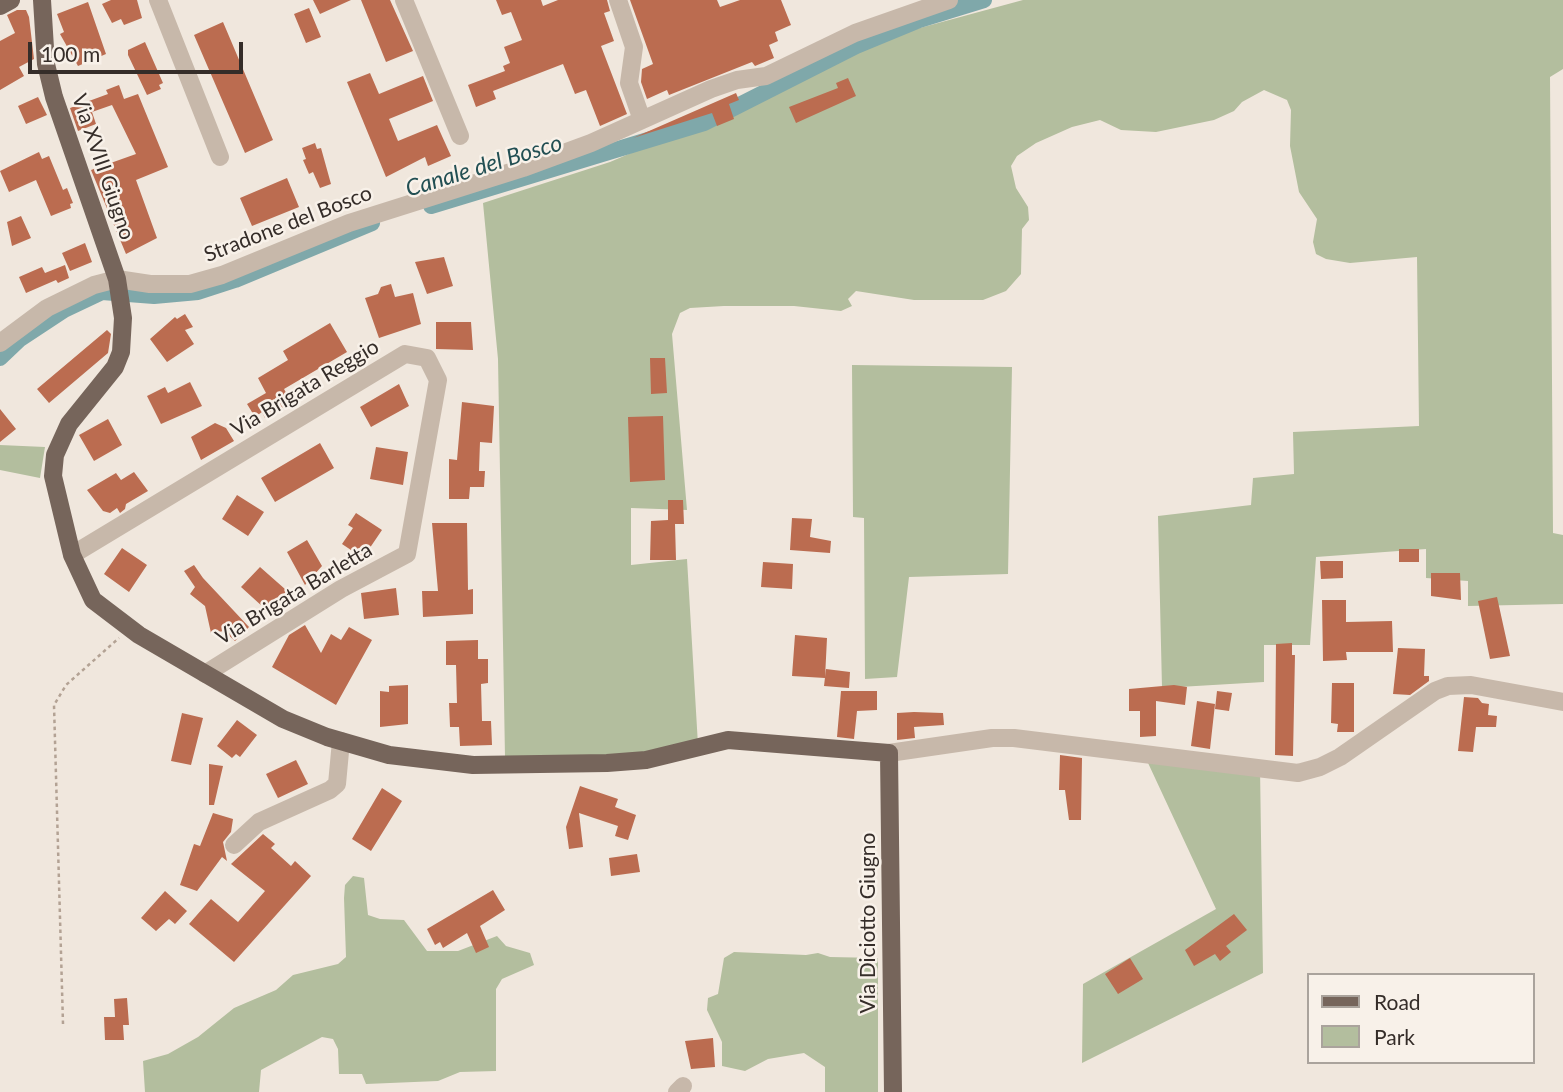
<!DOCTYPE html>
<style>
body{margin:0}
#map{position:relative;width:1563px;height:1092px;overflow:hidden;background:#f0e7dd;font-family:Lato,sans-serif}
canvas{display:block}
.legend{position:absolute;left:1307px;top:973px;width:228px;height:91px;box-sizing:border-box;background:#f8f1e9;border:2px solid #aaa39c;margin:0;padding:9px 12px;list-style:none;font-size:21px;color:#352d29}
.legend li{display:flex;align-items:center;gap:14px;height:35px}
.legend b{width:35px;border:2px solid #aaa39c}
.scale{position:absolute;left:28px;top:42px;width:215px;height:32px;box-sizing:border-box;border:4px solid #352d29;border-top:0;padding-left:9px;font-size:21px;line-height:24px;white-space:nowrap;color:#352d29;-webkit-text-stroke:5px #f8f1e9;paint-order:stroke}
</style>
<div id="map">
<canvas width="1563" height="1092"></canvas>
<ul class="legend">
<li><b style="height:9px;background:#76655b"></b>Road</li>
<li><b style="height:19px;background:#b3be9e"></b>Park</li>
</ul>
<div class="scale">100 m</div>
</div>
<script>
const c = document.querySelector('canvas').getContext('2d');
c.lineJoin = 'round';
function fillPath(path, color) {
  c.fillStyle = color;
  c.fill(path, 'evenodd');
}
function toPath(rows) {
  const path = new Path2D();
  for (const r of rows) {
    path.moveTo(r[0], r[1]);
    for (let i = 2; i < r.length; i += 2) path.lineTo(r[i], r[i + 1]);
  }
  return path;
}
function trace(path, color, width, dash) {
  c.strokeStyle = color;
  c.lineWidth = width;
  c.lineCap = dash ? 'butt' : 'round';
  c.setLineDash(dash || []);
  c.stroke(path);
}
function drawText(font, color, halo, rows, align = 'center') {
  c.font = font + ' Lato,sans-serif';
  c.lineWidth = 5;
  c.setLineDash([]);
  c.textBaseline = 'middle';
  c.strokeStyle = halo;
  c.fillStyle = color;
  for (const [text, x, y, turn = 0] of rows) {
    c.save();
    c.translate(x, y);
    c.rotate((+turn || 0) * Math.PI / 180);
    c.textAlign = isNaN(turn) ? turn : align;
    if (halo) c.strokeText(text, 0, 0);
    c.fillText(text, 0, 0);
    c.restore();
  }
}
const green = toPath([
 [1023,0,1563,0,1563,69,1550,77,1553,533,1563,535,1563,604,1468,606,1468,581,1426,578,1426,549,1316,557,1310,645,1264,645,1264,682,1162,688,1158,516,1251,505,1253,478,1294,474,1293,432,1419,426,1417,257,1350,263,1326,259,1316,254,1313,242,1317,219,1299,192,1290,146,1291,110,1287,100,1264,90,1242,102,1234,111,1214,120,1156,132,1121,130,1100,120,1072,127,1036,143,1017,156,1011,166,1016,188,1028,207,1029,220,1022,229,1021,274,1006,291,983,300,914,300,856,291,848,299,852,306,841,311,794,306,724,306,690,308,680,313,672,334,687,510,631,508,631,565,687,559,698,745,632,757,505,757,498,359,483,203,610,162,645,147,697,116,729,103,790,86,848,54,905,32],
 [852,365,1012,367,1008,574,909,577,897,677,865,679,864,518,853,517],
 [0,445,45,447,40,478,0,470],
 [1142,750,1260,768,1263,973,1082,1063,1083,984,1216,909],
 [353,876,364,878,368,915,380,919,404,920,427,951,458,951,497,936,506,946,530,953,534,965,502,979,496,989,496,1071,460,1072,438,1081,366,1084,362,1074,339,1074,338,1049,333,1039,322,1037,261,1070,259,1092,145,1092,143,1061,168,1054,198,1037,234,1008,276,990,293,975,338,964,346,957,344,898,345,885],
 [734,952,806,955,818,953,830,957,878,958,878,1092,825,1092,825,1067,804,1053,768,1059,745,1071,722,1066,722,1042,707,1010,708,998,718,994,724,958]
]);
const canal = toPath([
 [431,206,704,123,856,46,919,20,984,0],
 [0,358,20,339,64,310,102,292,154,296,198,292,235,280,372,223]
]);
const building = toPath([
 [111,0,137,0,142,18,124,25,121,19,112,23,102,4],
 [313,0,351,0,320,14],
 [361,0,390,0,413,51,386,62],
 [496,0,541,0,543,6,558,0,607,0,610,11,604,13,614,41,601,46,627,114,600,126,586,90,575,94,563,64,493,91,496,99,476,107,468,85,505,71,503,66,510,63,504,47,522,40,511,12,502,15],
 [630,0,717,0,720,7,740,0,781,0,791,25,775,32,778,41,769,45,774,58,755,66,752,62,669,95,667,90,647,99,641,82,642,69,653,64],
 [88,2,106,54,78,66,60,34,64,32,57,14],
 [309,8,321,37,306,43,294,14],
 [17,10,26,10,29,17,34,59,19,67,24,76,0,90,0,41,15,33,7,15],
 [223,22,273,140,245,153,194,35],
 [145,42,163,83,159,85,161,89,147,95,128,55,128,50],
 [370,73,379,94,423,76,433,101,389,119,398,141,437,125,451,156,428,166,425,157,386,177,347,82],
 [848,78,856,96,796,123,789,107,838,88,836,83],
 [119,85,124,99,138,94,168,167,136,180,157,238,126,254,91,170,136,154,112,105,92,112,96,124,78,131,70,108,108,94,106,90],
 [736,93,739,100,729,104,734,119,717,126,712,113,633,138],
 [38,97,47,115,26,124,18,106],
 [315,143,317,149,321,148,331,184,320,188,313,172,309,174,303,160,306,159,302,148],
 [39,152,42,159,49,156,63,190,67,188,73,203,70,204,71,208,51,216,36,180,9,192,0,171],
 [287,178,299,207,252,226,240,198],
 [21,216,31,238,12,246,7,222],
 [85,243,92,262,70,271,62,253],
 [444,257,453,286,427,294,415,262],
 [65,265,69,278,58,283,56,280,26,293,19,277,42,267,45,273],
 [391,284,395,297,413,293,421,324,379,338,365,298,378,294,381,287],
 [185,314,193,327,185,330,194,344,167,362,150,339,175,317,177,319],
 [436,322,471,322,473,350,436,349],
 [330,323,347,352,284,389,289,398,280,404,283,407,265,418,262,412,255,417,247,404,266,393,258,378,288,360,283,351],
 [107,330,111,334,108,353,49,403,37,389],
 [650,358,665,358,667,393,651,394],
 [190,382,202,406,161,424,147,396,165,387,168,393],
 [399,384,409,406,371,427,360,407],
 [462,402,494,406,492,443,480,442,479,471,485,471,484,487,470,487,469,499,449,499,449,459,457,460],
 [0,409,16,429,0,442],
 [663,416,665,480,630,482,628,417],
 [108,419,122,445,94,461,79,435],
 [215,423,226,428,234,441,201,460,191,437],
 [320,443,334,468,275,502,261,478],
 [376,447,408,452,403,485,370,479],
 [134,472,148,491,126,504,125,509,120,513,117,508,110,513,103,511,87,490,116,473,121,480],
 [237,495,264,512,248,536,222,519],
 [668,500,683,500,684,524,675,524,676,560,650,560,651,521,668,520],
 [356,513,382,530,363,558,342,544,353,528,348,525],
 [792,518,812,519,810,537,831,541,830,553,790,550],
 [432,523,467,523,468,590,473,589,473,614,423,617,422,591,438,591],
 [307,540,322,566,305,585,287,552],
 [122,548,147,565,129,592,104,574],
 [1399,549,1419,549,1419,562,1399,562],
 [1320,561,1343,561,1343,578,1321,579],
 [763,562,793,564,792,589,761,587],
 [194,565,203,578,249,627,235,641,224,631,211,633,205,606,190,594,195,587,184,571],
 [260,567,294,597,274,617,241,587],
 [1431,573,1460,573,1461,600,1431,596],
 [396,588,399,615,364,619,361,593],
 [1497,597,1510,656,1490,659,1478,601],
 [1322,600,1346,600,1346,622,1392,621,1393,652,1346,652,1347,660,1323,661],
 [305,625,321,653,331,634,341,640,349,627,372,640,336,705,272,667,289,635],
 [795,635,827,638,825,678,792,676],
 [478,640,478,659,488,659,488,683,481,684,482,721,491,721,492,745,460,746,459,727,450,727,449,703,457,703,456,665,446,665,446,641],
 [1292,643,1292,655,1295,655,1293,756,1275,755,1276,644],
 [1398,648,1425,649,1424,676,1429,676,1429,681,1410,695,1393,694],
 [826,669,850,672,849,688,824,686],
 [1332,683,1354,683,1354,732,1337,732,1338,724,1331,723],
 [408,685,408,724,380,727,380,691,389,692,389,686],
 [1174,685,1187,687,1185,705,1156,701,1156,736,1140,737,1140,711,1129,711,1129,689],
 [841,691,877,691,877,710,857,711,854,739,837,737],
 [1217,691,1232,693,1229,711,1215,709],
 [1464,697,1478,698,1482,703,1489,704,1488,715,1497,716,1496,727,1476,727,1473,752,1458,751],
 [1197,701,1215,704,1210,749,1191,746],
 [914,712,943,713,944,725,914,727,915,738,897,740,897,713],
 [182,713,203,718,191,765,171,761],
 [237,720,257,735,240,757,236,754,232,758,217,746],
 [1060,755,1082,758,1081,820,1069,820,1065,790,1059,790],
 [296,760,308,784,278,798,266,774],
 [209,764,223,766,214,805,209,805],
 [580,786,618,799,615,807,636,815,628,840,615,836,618,826,579,813,583,847,569,849,566,827],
 [382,788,402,801,371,851,352,839],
 [213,813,233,819,231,832,223,842,227,861,222,857,197,891,180,885,194,844,200,846],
 [263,834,275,844,271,848,291,866,295,861,311,876,234,962,189,924,211,899,238,922,265,891,231,864],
 [637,854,640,872,611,876,609,858],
 [493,890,505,910,480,926,489,947,476,953,467,933,443,948,440,942,435,945,427,929],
 [165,891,187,911,175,924,169,919,156,931,141,918],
 [1234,914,1247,930,1226,946,1231,952,1220,961,1215,954,1194,966,1185,950],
 [1130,958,1143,979,1118,994,1105,974],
 [127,998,129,1025,123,1025,124,1040,105,1040,104,1017,115,1017,114,999],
 [713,1038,715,1067,691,1069,685,1041]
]);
const path = toPath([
 [63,1024,54,705,66,685,119,638]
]);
const minor = toPath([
 [158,0,220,157],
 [404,0,460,136],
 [618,0,634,47,629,83,642,120],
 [0,343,47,308,94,285,117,279,150,284,190,284,222,275,349,223,523,168,591,143,711,89,737,80,766,76,855,33,949,0],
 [72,555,405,354,427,358,438,380,407,554,341,589,205,674],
 [889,753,992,738,1014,738,1298,773,1320,767,1340,757,1435,691,1448,686,1471,685,1563,702],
 [234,845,259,822,330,790,337,784,341,741],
 [677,1092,683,1086]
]);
const major = toPath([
 [42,0,46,64,54,97,117,279,123,318,121,352,115,367,69,424,55,455,53,476,72,555,93,600,139,635,283,719,327,737,389,755,473,765,607,763,646,760,728,740,889,753,893,1092],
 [0,6,11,0]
]);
const streetNames = [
 ["Via XVIII Giugno",103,167,71],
 ["Stradone del Bosco",288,224,-21],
 ["Via Brigata Reggio",305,388,-31],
 ["Via Brigata Barletta",294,594,-31],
 ["Via Diciotto Giugno",868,923,-90]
];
const waterNames = [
 ["Canale del Bosco",484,166,-17]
];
fillPath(green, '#b3be9e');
trace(canal, '#7fa8aa', 16);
fillPath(building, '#bb6c50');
trace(path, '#b3a294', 2.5, [3.5, 3.5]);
trace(minor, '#c7b8aa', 18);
trace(major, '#76655b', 18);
drawText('21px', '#352d29', '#f8f1e9', streetNames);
drawText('italic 23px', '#224f53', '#f8f1e9', waterNames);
</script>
